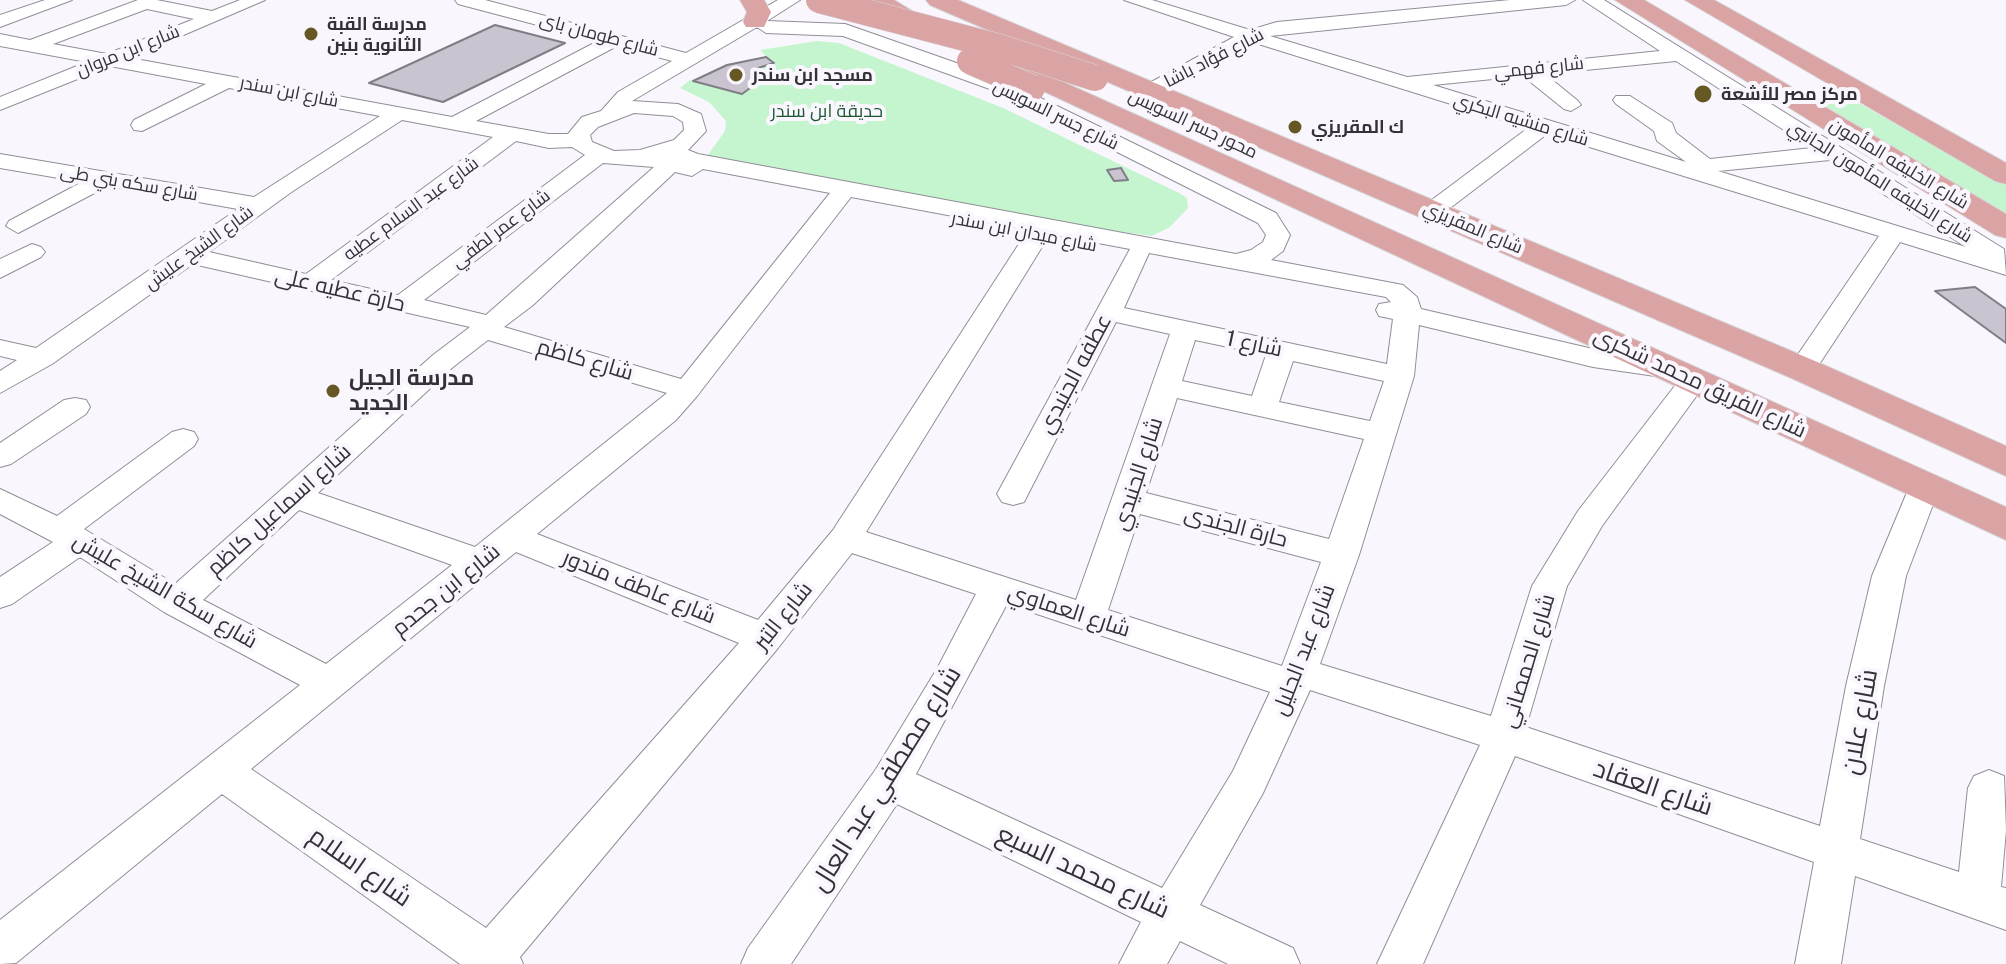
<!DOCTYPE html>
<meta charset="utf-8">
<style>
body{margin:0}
canvas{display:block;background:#f9f6fe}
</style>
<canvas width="2006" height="964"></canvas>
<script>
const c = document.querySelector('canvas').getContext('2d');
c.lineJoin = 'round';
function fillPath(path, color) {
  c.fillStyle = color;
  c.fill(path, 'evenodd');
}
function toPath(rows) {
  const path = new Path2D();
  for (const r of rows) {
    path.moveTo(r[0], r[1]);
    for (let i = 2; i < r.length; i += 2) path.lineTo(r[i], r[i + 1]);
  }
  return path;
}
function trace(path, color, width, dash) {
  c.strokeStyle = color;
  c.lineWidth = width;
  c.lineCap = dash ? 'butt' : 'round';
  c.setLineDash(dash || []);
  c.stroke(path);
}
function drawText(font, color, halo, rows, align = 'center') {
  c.font = font + ' "Public Sans",Cairo,sans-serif';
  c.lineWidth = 8;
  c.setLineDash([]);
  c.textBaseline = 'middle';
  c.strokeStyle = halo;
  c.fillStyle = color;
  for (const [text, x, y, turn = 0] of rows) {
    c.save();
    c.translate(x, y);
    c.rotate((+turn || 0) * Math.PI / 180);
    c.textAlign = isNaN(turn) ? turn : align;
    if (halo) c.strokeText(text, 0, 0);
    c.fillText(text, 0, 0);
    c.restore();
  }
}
const green = toPath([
 [817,41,839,43,1003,108,1179,193,1187,198,1188,208,1170,227,1152,236,1078,226,705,159,725,131,726,121,709,102,680,88,690,80,742,94,768,75,755,69,773,63,760,50],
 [1835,90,2006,185,2006,216,1807,95,1813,91]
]);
const building = toPath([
 [495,25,565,43,443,102,369,83,495,25],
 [766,57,774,63,755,69,768,75,742,94,693,81,727,65,766,57],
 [1121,168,1128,180,1114,181,1107,170,1121,168],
 [1975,287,2006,309,2006,343,1935,291,1975,287]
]);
const minor = toPath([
 [45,0,72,0,0,27,0,15,45,0],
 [138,0,157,0,212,11,240,0,265,0,130,58,452,117,598,41,458,4,455,0,485,0,686,53,778,0,800,0,767,21,845,24,968,67,1012,84,1276,213,1290,235,1283,251,1271,260,1403,285,1417,297,1421,309,1593,349,1679,363,1683,369,1679,375,1669,378,1593,367,1419,325,1414,376,1359,555,1320,664,1491,716,1532,586,1578,511,1684,374,1704,374,1708,380,1602,526,1567,586,1526,727,1820,826,1846,686,1872,576,1913,478,1924,475,1935,478,1940,486,1906,576,1884,686,1860,839,1959,872,1968,788,1974,776,1989,770,2004,776,2006,830,2001,887,2006,888,2006,930,1855,876,1841,964,1795,964,1814,862,1515,756,1423,964,1377,964,1480,745,1310,690,1263,793,1200,905,1293,948,1300,964,1228,964,1180,941,1167,964,1119,964,1141,922,897,804,791,964,741,964,748,948,876,769,938,667,976,594,852,553,778,648,520,957,523,964,460,964,222,794,16,963,0,964,0,920,300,685,164,612,80,557,12,604,0,608,0,577,53,542,0,514,0,489,57,516,172,432,183,429,194,432,198,439,194,446,84,529,175,584,433,355,470,327,193,264,52,364,0,393,0,371,17,360,0,356,0,340,36,348,238,209,108,186,18,233,6,226,9,221,82,182,0,168,0,154,254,197,380,116,229,88,142,131,134,130,131,125,134,120,206,84,110,66,0,110,0,97,87,62,0,46,0,34,30,40,138,0],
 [147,9,194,19,107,54,53,44,147,9],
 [757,27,766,33,843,36,998,92,1258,223,1266,235,1263,242,1251,250,1236,254,698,154,688,150,706,131,701,114,678,104,632,101,757,27],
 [617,46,672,61,618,92,601,111,582,117,568,134,549,134,476,121,617,46],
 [634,113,673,116,683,122,684,130,674,140,640,150,614,151,592,142,590,135,598,127,634,113],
 [402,120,493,137,306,274,209,252,290,193,402,120],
 [516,141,549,148,572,147,585,155,398,295,331,280,516,141],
 [603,163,654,167,486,315,424,300,603,163],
 [703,169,830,193,681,379,504,327,533,305,675,172,692,176,703,169],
 [851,197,1028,230,833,530,758,620,537,534,676,420,697,396,851,197],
 [1050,234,1130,249,997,494,1002,502,1013,505,1024,502,1116,322,1170,334,1076,600,866,532,1050,234],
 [1149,253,1386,297,1391,302,1379,304,1376,310,1379,316,1393,319,1387,364,1124,308,1149,253],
 [488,340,667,393,475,547,318,493,453,367,488,340],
 [1195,340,1266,355,1252,396,1182,381,1195,340],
 [1293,361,1384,381,1370,421,1279,402,1293,361],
 [1177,398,1364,439,1329,539,1146,493,1177,398],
 [299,510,452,565,326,664,203,600,299,510],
 [1140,514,1321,562,1282,666,1108,610,1140,514],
 [516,552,739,643,486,928,251,769,516,552],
 [1007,604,1270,692,1233,771,1162,888,916,774,1007,604],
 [1124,0,1152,0,1250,30,1277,22,1510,0,1575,0,1566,5,1270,36,1407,77,1660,51,1583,0,1604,0,2004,249,2006,275,1900,242,1812,375,1792,375,1788,369,1879,236,1547,134,1441,215,1425,215,1421,210,1425,205,1528,128,1252,42,1156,95,1142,95,1139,91,1142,87,1234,37,1124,0],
 [1676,61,1812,148,1710,159,1676,133,1672,123,1630,96,1616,96,1613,100,1616,104,1654,131,1657,141,1686,162,1433,85,1523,76,1564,109,1571,111,1581,105,1578,101,1545,74,1676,61],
 [1830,160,1966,247,1718,171,1830,160],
 [32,244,41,247,45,252,41,257,0,278,0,259,32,244],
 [75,398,86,400,90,407,86,414,11,464,0,467,0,443,64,400,75,398]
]);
const major = toPath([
 [740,0,764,0,771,12,764,27,746,27,743,22,747,12,740,0],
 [865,0,894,0,945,31,942,36,924,36,865,0],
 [926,0,958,0,1815,361,2006,446,2006,476,1789,377,930,5,926,0],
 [1615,0,1644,0,2006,214,2006,238,1995,235,1615,0],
 [1685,0,1714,0,2006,163,2006,184,1995,181,1685,0],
 [990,49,2006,507,2006,540,981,62,977,57,990,49]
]);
const majorBridge = toPath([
 [819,0,999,47,1095,78],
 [970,61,1032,88]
]);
const markers = [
 [311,34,8,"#665825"],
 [736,75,8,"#665825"],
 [1703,94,10,"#665825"],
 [1295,127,8,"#665825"],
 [333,391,8,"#665825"]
];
const farPoinames = [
 ["مدرسة القبة",327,24],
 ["الثانوية بنين",327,45],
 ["مسجد ابن سندر",752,75],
 ["مركز مصر للأشعة",1721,94],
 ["ك المقريزي",1311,127]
];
const farStreetnames = [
 ["شارع طومان باى",599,35,15],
 ["شارع ابن مروان",128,51,-22],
 ["شارع فؤاد باشا",1214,58,-27],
 ["شارع فهمي",1539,68,-6],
 ["شارع ابن سندر",289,92,11],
 ["شارع جسر السويس",1056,115,26],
 ["شارع منشيه البكري",1521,120,17],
 ["محور جسر السويس",1193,124,25],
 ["شارع الخليفه المأمون",1899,164,31],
 ["شارع الخليفه المأمون الجانبي",1880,182,32],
 ["شارع سكه بني طى",129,183,10],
 ["شارع عبد السلام عطيه",411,209,-36],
 ["شارع المقريزي",1473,228,23],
 ["شارع عمر لطفي",501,229,-37],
 ["شارع ميدان ابن سندر",1024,232,11],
 ["شارع الشيخ عليش",199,248,-36]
];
const farParknames = [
 ["حديقة ابن سندر",827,111]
];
const streetNames = [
 ["حارة عطيه على",340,290,13],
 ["شارع 1",1254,344,12],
 ["شارع كاظم",585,360,16],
 ["عطفه الجنيدي",1075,374,-62],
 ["شارع الفريق محمد شكرى",1700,383,25],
 ["شارع الجنيدي",1138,474,-72],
 ["شارع اسماعيل كاظم",279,510,-42],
 ["حارة الجندى",1236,527,15],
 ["شارع عاطف مندور",639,587,22],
 ["شارع ابن جحدم",446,590,-39],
 ["شارع سكة الشيخ عليش",165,591,30],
 ["شارع العماوي",1069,611,18],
 ["شارع التبر",783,616,-51],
 ["شارع عبد الجليل",1304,650,-69],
 ["شارع الحمصاني",1528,661,-73]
];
const poiNames = [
 ["مدرسة الجيل",349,378],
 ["الجديد",349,403]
];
const nearStreetnames = [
 ["شارع علان",1860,722,-80],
 ["شارع مصطفي عبد العال",886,779,-58],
 ["شارع العقاد",1653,788,19],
 ["شارع اسلام",360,867,35],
 ["شارع محمد السبع",1083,872,25]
];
fillPath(green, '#c4f5ce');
fillPath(building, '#c9c4cf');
trace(building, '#817d86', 2);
trace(minor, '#928e97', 2);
trace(major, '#d6d6d7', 2);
fillPath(minor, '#fff');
fillPath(major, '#daa4a5');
trace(majorBridge, '#d6d6d7', 27, []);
trace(majorBridge, '#daa4a5', 26);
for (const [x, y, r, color] of markers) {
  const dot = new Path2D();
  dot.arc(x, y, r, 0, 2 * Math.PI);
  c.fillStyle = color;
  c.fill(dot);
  trace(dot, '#f9f6fe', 3);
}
drawText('bold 18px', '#343236', '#f9f6fe', farPoinames, 'left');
drawText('18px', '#343236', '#f9f6fe', farStreetnames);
drawText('18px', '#1c582f', '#f9f6fe', farParknames);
drawText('22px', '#343236', '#f9f6fe', streetNames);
drawText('bold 22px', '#343236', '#f9f6fe', poiNames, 'left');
drawText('26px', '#343236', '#f9f6fe', nearStreetnames);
</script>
